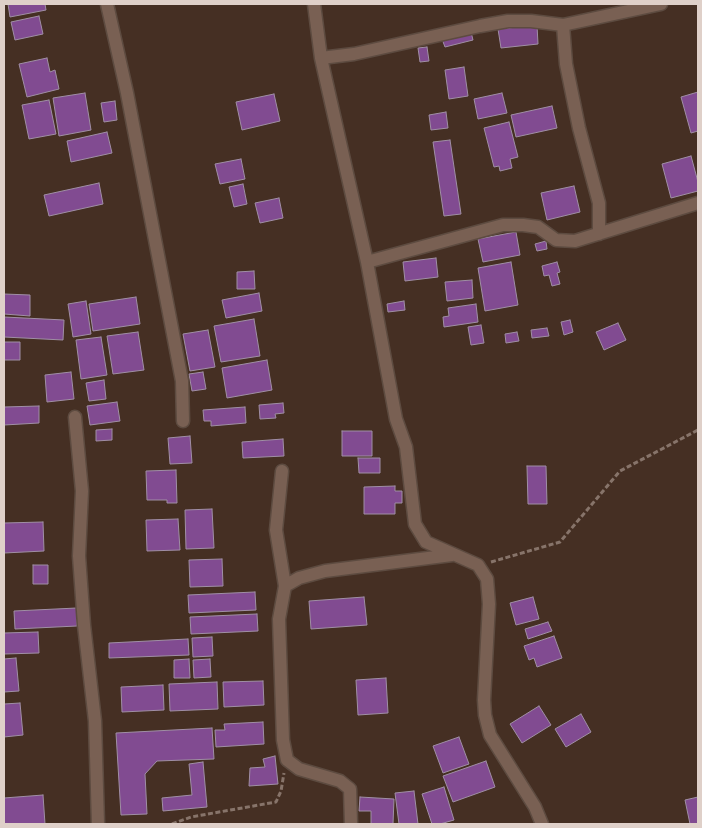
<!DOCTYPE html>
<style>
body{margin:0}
#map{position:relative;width:702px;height:828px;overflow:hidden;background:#452f23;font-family:Georgia,serif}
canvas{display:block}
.frame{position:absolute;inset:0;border:5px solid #dfd0c9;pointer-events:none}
</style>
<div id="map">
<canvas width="702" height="828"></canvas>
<div class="frame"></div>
</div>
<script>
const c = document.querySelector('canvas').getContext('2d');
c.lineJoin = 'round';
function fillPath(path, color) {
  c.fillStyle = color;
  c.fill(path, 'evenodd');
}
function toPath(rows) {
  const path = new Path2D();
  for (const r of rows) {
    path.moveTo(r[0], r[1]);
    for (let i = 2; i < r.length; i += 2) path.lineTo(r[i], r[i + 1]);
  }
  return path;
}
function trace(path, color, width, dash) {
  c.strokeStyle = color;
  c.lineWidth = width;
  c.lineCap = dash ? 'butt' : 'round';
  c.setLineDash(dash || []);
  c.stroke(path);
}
const building = toPath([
 [8,4,45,4,46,10,10,17,8,4],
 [39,16,43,34,15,40,11,22,39,16],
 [537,25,538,44,501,48,498,29,537,25],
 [471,32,473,40,445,47,442,39,471,32],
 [427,47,429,61,420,62,418,48,427,47],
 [47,58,50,72,55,70,59,89,27,97,19,64,47,58],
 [464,67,468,96,449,99,445,70,464,67],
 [698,92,698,131,691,133,681,97,698,92],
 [85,93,91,130,59,136,53,98,85,93],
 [502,93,507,113,478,119,474,99,502,93],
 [274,94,280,121,242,130,236,102,274,94],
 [49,100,56,134,29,139,22,105,49,100],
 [115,101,117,120,104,122,101,103,115,101],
 [552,106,557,128,516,137,511,115,552,106],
 [446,112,448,128,431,130,429,115,446,112],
 [509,122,518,157,510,159,512,168,500,171,499,166,494,167,484,128,509,122],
 [107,132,112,153,71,162,67,141,107,132],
 [450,140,461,214,444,216,433,142,450,140],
 [691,156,698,182,698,191,671,198,662,164,691,156],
 [241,159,245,179,220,184,215,164,241,159],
 [99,183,103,204,49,216,44,195,99,183],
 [243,184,247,204,234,207,229,187,243,184],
 [574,186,580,212,547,220,541,193,574,186],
 [279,198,283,218,260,223,255,203,279,198],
 [516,232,520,255,483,262,478,239,516,232],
 [546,241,547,249,537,251,535,244,546,241],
 [436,258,438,277,405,281,403,262,436,258],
 [511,262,518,305,485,311,478,268,511,262],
 [557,262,560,272,557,273,560,284,552,286,549,275,544,276,542,266,557,262],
 [254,271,255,289,237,289,237,272,254,271],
 [472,280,473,298,447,301,445,282,472,280],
 [259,293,262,311,226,318,222,300,259,293],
 [4,294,30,295,30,316,4,314,4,294],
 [136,297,140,324,93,331,89,304,136,297],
 [86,301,91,334,73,337,68,304,86,301],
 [404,301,405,310,388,312,387,304,404,301],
 [476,304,478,322,444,327,443,317,449,316,448,308,476,304],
 [4,317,64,320,63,340,4,337,4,317],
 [254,319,260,356,221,362,214,326,254,319],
 [570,320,573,332,564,335,561,322,570,320],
 [618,323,626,340,604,350,596,332,618,323],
 [481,325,484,343,471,345,468,327,481,325],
 [547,328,549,336,532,338,531,330,547,328],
 [208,330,215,367,190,371,183,334,208,330],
 [138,332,144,370,113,374,107,336,138,332],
 [517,332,519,341,506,343,505,334,517,332],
 [101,337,107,375,81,379,76,340,101,337],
 [4,342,20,342,20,360,4,360,4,342],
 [267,360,272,390,227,398,222,368,267,360],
 [71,372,74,399,47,402,45,375,71,372],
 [203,372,206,389,192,391,189,374,203,372],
 [104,380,106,399,89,401,86,383,104,380],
 [117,402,120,421,90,425,87,406,117,402],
 [283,403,284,413,275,414,276,418,260,419,259,405,283,403],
 [39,406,39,423,4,425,4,407,39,406],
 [245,407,246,423,211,426,211,421,204,421,203,410,245,407],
 [112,429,112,440,96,441,96,430,112,429],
 [342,431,372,431,372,456,342,456,342,431],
 [190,436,192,463,170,464,168,438,190,436],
 [283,439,284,456,243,458,242,442,283,439],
 [358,458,380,458,380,473,359,473,358,458],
 [527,466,546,466,547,504,528,504,527,466],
 [176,470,177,503,167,503,167,500,147,500,146,471,176,470],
 [395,486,395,491,402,491,402,503,395,503,395,514,364,514,364,487,395,486],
 [212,509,214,548,186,549,185,510,212,509],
 [178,519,180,550,147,551,146,520,178,519],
 [43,522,44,551,4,553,4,523,43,522],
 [222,559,223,586,190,587,189,560,222,559],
 [33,565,48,565,48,584,33,584,33,565],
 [255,592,256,610,189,613,188,595,255,592],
 [364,597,367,625,311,629,309,601,364,597],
 [533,597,539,619,516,625,510,603,533,597],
 [77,608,77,626,15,629,14,611,77,608],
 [257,614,258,631,191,634,190,617,257,614],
 [548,622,552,631,528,639,525,629,548,622],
 [38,632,39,653,4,654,4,633,38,632],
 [554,636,562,658,537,667,534,658,529,660,524,646,554,636],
 [212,637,213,656,193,657,192,638,212,637],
 [188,639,189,655,109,658,109,643,188,639],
 [16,658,19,691,4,692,4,659,16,658],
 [189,659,190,678,174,678,174,660,189,659],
 [210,659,211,677,194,678,193,660,210,659],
 [386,678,388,713,358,715,356,680,386,678],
 [263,681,264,705,224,707,223,682,263,681],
 [217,682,218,709,170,711,169,684,217,682],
 [163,685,164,710,122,712,121,687,163,685],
 [20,703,23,735,4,737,4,704,20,703],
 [539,706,551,725,522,743,510,724,539,706],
 [581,714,591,732,566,747,555,729,581,714],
 [263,722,264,744,216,747,215,730,225,730,224,724,263,722],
 [212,728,214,759,157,761,145,774,147,814,121,815,116,733,212,728],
 [459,737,469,764,443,773,433,746,459,737],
 [275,756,278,784,249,786,250,768,265,767,263,759,275,756],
 [486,761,495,787,453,802,443,776,486,761],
 [203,762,207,807,163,811,162,798,192,795,189,764,203,762],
 [444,787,454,820,440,824,432,824,422,794,444,787],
 [414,791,418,824,399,824,395,793,414,791],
 [43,795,45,824,4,824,4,798,43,795],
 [360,797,394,799,393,824,371,824,371,811,359,811,360,797],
 [698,797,698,824,690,824,685,800,698,797]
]);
const path = toPath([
 [491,562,560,542,620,471,698,430],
 [172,824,191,817,276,802,281,791,284,773]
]);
const street = toPath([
 [107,4,127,93,182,381,183,421],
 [314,4,321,58,367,262,396,419,406,447,415,524,426,542,478,565,487,579,489,604,484,700,485,715,490,735,535,807,542,824],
 [563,25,566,64,579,128,599,203,599,234],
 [321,58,354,54,480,26,508,21,531,21,563,25,661,4],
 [367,262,503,225,523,225,538,227,556,240,575,241,698,203],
 [75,417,82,491,79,556,84,625,95,721,98,824],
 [282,471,276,530,285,586,279,619,283,740,287,760,299,769,340,781,350,789,351,824],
 [285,586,299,578,325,571,452,555]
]);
fillPath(building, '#814b91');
trace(building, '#a08fa5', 1);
trace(street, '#5d4b40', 15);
trace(path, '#87746a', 3, [5, 2.5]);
trace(street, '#796053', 12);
</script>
